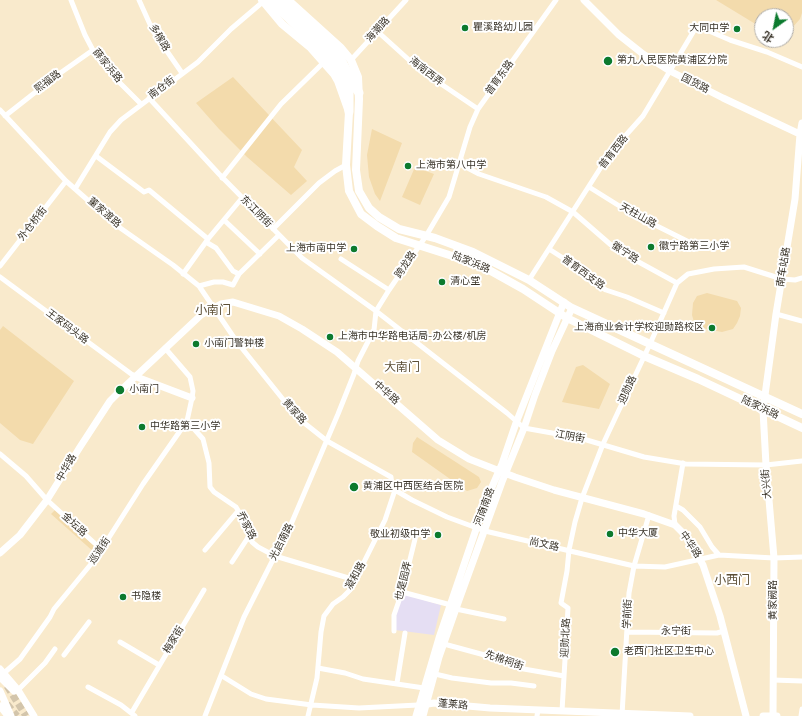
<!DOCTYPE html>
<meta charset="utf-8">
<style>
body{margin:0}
#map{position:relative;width:802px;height:716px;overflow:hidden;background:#f9eacc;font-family:"Titillium Web","Noto Sans SC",sans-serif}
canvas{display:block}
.north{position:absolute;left:754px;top:8px;width:40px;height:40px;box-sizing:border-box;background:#fff;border:1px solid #b0ada9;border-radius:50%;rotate:213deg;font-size:11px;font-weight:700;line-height:16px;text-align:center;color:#393328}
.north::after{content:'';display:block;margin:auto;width:14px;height:18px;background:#0c7a2e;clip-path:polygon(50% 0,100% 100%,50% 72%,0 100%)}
</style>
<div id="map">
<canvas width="802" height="716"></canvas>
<div class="north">北</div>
</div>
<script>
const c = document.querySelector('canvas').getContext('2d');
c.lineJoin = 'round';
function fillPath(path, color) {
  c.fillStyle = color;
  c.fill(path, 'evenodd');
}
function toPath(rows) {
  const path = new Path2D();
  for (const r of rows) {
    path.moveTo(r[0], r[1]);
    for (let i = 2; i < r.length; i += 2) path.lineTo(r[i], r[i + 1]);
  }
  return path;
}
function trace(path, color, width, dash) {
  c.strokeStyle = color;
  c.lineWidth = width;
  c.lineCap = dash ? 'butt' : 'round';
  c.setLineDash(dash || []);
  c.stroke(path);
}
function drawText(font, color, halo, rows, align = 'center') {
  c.font = font + ' "Titillium Web","Noto Sans SC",sans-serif';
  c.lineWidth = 4;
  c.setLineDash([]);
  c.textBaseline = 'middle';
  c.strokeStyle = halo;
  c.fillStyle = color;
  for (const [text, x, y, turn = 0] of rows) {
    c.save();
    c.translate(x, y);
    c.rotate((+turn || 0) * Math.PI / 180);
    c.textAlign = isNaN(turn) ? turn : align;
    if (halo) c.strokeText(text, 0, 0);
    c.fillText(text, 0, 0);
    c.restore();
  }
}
const commercial = toPath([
 [403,594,441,605,434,635,395,630,396,615]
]);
const green = toPath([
 [716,0,802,0,802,13,800,19,791,29,786,32,786,16,762,16,762,28],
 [233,77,302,150,294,167,307,181,291,195,247,157,219,129,196,103],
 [372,129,402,143,380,201,375,194,369,177,367,155],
 [415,167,434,174,420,205,402,197],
 [707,293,737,301,741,308,740,316,737,323,733,329,722,332,686,325,687,320,694,322,692,315,693,303,697,296],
 [3,326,74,381,33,444,20,440,0,423,0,330],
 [583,365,610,384,599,409,562,402,576,367],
 [417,437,479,477,481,482,477,488,467,491,412,452,413,443],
 [55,510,98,549,95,553,51,514]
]);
const secondaryTunnel = toPath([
 [7,686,26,716],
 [7,704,17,716]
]);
const street = toPath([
 [71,0,85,35,96,56,112,75,141,104],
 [139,0,153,31,182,73],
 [377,31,419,69,478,109],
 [351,60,406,0],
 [149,98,219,174,302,258,376,311,507,413,524,428,580,438,644,457,686,464,766,465,802,461],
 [0,110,66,181,116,225,173,265,199,286,237,342,298,418,327,441,391,477,392,488,395,490],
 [5,116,56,76,93,50],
 [96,156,144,192,149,190,208,239],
 [460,164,479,174,546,197,573,212,611,245,635,260,677,283,688,274,714,269,744,267,782,279,795,280,802,278],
 [222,178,281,104,324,62],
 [589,187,629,212,689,242],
 [75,189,110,132,121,120,198,62,231,29,265,0],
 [224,220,260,254],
 [273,229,319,183,335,171,346,165],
 [206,242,216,248,233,271,239,274],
 [549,249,594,278,599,286,606,290,627,297,664,313],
 [341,259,389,290],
 [0,266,66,181],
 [183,274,208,239,242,198],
 [0,277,134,376],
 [529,280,603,164,618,144,643,116,695,29,702,28,730,40,767,52,802,67],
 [199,286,214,282,223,282,233,285,239,274,279,235],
 [776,314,802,321],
 [165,348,190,377,193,391,192,398,187,421,203,439,209,463,210,487,214,492,236,507,242,517,247,531,252,542,258,547,275,556,355,580],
 [0,454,26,476,47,500,101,549],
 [395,490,412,500,447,517,485,531,634,566,665,567,719,555,774,558,802,557],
 [676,506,683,510,700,527,712,547,719,555],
 [675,525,674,516,683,463],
 [205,550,238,511],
 [232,562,249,536],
 [402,592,451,605],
 [456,609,504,619],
 [394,631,394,615,402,592,417,531],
 [627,632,717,633,724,631],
 [120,642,159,665],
 [444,644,514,663,518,668,564,676],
 [64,655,89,622],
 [318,668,345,673,363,679,424,688],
 [4,673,20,659,50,617,54,609,96,558,143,484,187,421],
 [435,674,452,678,491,683,511,683,534,686],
 [222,676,251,694,266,699,312,705,359,708,418,705],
 [773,680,802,681],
 [397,683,405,633],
 [88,687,121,705,135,716],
 [18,690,45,663,55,649],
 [562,711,568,608,561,603,567,571,569,550,575,522,582,498,603,444,650,344,677,283],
 [132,712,204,590],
 [622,715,629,593,634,566,649,515],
 [205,716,244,617,292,522,338,414,354,374,358,361,374,330,376,311,389,290,426,236,449,197,470,127,478,109,556,0],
 [308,716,317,678,321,632,324,616,333,604,343,597,350,590,385,520,395,490],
 [537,716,538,710],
 [801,716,802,709]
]);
const secondary = toPath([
 [584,0,619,35,643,54,670,71,723,98,802,135],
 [134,376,192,398],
 [0,553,20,535,47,500,80,447,110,401,119,392,201,315,221,304,233,302,279,316,302,329,337,352,438,440,469,459,515,477,554,490,644,514,675,525,686,536,703,565,720,616,746,716],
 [0,669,18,690,34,716],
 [0,677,14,691],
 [0,691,11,716],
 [422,705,434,703,490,708,690,716],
 [0,706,8,716],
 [416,716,439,638,485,503,502,464,516,423,564,302],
 [423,716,439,657,459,600,502,482,524,428,535,395,552,351,572,308],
 [763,716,777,716],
 [773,716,774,558,766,465,763,410,776,314,795,199,800,134,802,123]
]);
const primary = toPath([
 [262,0,282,24,311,48,334,74,338,81,349,112,346,165,349,191,361,214,377,226,396,238,468,261,489,270,523,289,567,318,644,356,698,379,802,428],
 [288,0,341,48,351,60,358,77,359,99,356,170,359,191,369,208,379,217,399,229,435,238,473,252,529,280,572,308,802,414]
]);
const highway = toPath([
 [270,0,333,61,349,92,349,112],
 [279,0,327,44,341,60,359,93]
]);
const markers = [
 [465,28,4,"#0c7a2e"],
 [737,29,4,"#0c7a2e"],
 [608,61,5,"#0c7a2e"],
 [408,166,4,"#0c7a2e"],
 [651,247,4,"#0c7a2e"],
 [354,249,4,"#0c7a2e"],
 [442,282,4,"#0c7a2e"],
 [712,328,4,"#0c7a2e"],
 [330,337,4,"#0c7a2e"],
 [196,344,4,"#0c7a2e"],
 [120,390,5,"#0c7a2e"],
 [142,427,4,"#0c7a2e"],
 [354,487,5,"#0c7a2e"],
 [610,534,4,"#0c7a2e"],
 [438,535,4,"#0c7a2e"],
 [123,597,4,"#0c7a2e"],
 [615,652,5,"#0c7a2e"]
];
const poiNames = [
 ["瞿溪路幼儿园",473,28],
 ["大同中学",729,29,"right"],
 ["第九人民医院黄浦区分院",617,61],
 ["上海市第八中学",416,166],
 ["徽宁路第三小学",659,247],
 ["上海市南中学",346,249,"right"],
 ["清心堂",450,282],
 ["上海商业会计学校迎勋路校区",704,328,"right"],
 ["上海市中华路电话局-办公楼/机房",338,337],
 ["小南门警钟楼",204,344],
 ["小南门",129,390],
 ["中华路第三小学",150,427],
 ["黄浦区中西医结合医院",363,487],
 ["中华大厦",618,534],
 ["敬业初级中学",430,535,"right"],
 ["书隐楼",131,597],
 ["老西门社区卫生中心",624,652]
];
const streetNames = [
 ["海潮路",378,30,-48],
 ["多稼路",159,38,59],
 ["薛家浜路",107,66,51],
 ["海南西弄",426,72,38],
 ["普育东路",500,78,-54],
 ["熙福路",48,82,-37],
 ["国货路",695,84,27],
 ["南仓街",162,88,-37],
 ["普育西路",614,152,-52],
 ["东江阴街",256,212,45],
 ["董家渡路",104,213,41],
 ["天柱山路",638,216,29],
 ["外仓桥街",33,224,-52],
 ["徽宁路",625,253,33],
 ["陆家浜路",471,263,22],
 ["跨龙路",406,265,-56],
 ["南车站路",784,267,-81],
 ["普育西支路",583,273,36],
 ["王家码头路",67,327,37],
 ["迎勋路",628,390,-65],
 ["中华路",386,393,41],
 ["陆家浜路",760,408,25],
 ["黄家路",294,412,48],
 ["江阴街",570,437,11],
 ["中华路",67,468,-60],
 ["大兴街",767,484,-95],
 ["河南南路",485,507,-69],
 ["金坛路",74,525,42],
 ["乔家路",246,526,63],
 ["光启南路",282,542,-63],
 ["尚文路",544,545,12],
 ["中华路",690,545,55],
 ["巡道街",100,551,-56],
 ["凝和路",356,576,-61],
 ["也是园弄",404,581,-76],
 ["黄家阙路",774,600,-90],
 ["学前街",628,614,-87],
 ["永宁街",676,632],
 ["迎勋北路",566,638,-87],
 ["梅家街",174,640,-59],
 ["先棉祠街",504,661,19],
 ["蓬莱路",453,705,5]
];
const quarterNames = [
 ["小南门",213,311],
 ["大南门",402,368],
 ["小西门",732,581]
];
fillPath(commercial, '#e5def3');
fillPath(green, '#f3dbac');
trace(secondaryTunnel, '#d3c5ab', 7, [7, 3.5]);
trace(street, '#fff', 5);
trace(secondary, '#fff', 7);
trace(primary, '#fff', 8);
trace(highway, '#fff', 9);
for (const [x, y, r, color] of markers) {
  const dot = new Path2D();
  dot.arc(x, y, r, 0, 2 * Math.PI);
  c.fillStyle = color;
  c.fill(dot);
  trace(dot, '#fff', 1.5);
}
drawText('10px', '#393328', '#fff', poiNames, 'left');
drawText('10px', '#393328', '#fff', streetNames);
drawText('12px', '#5c4f36', '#fff', quarterNames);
</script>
